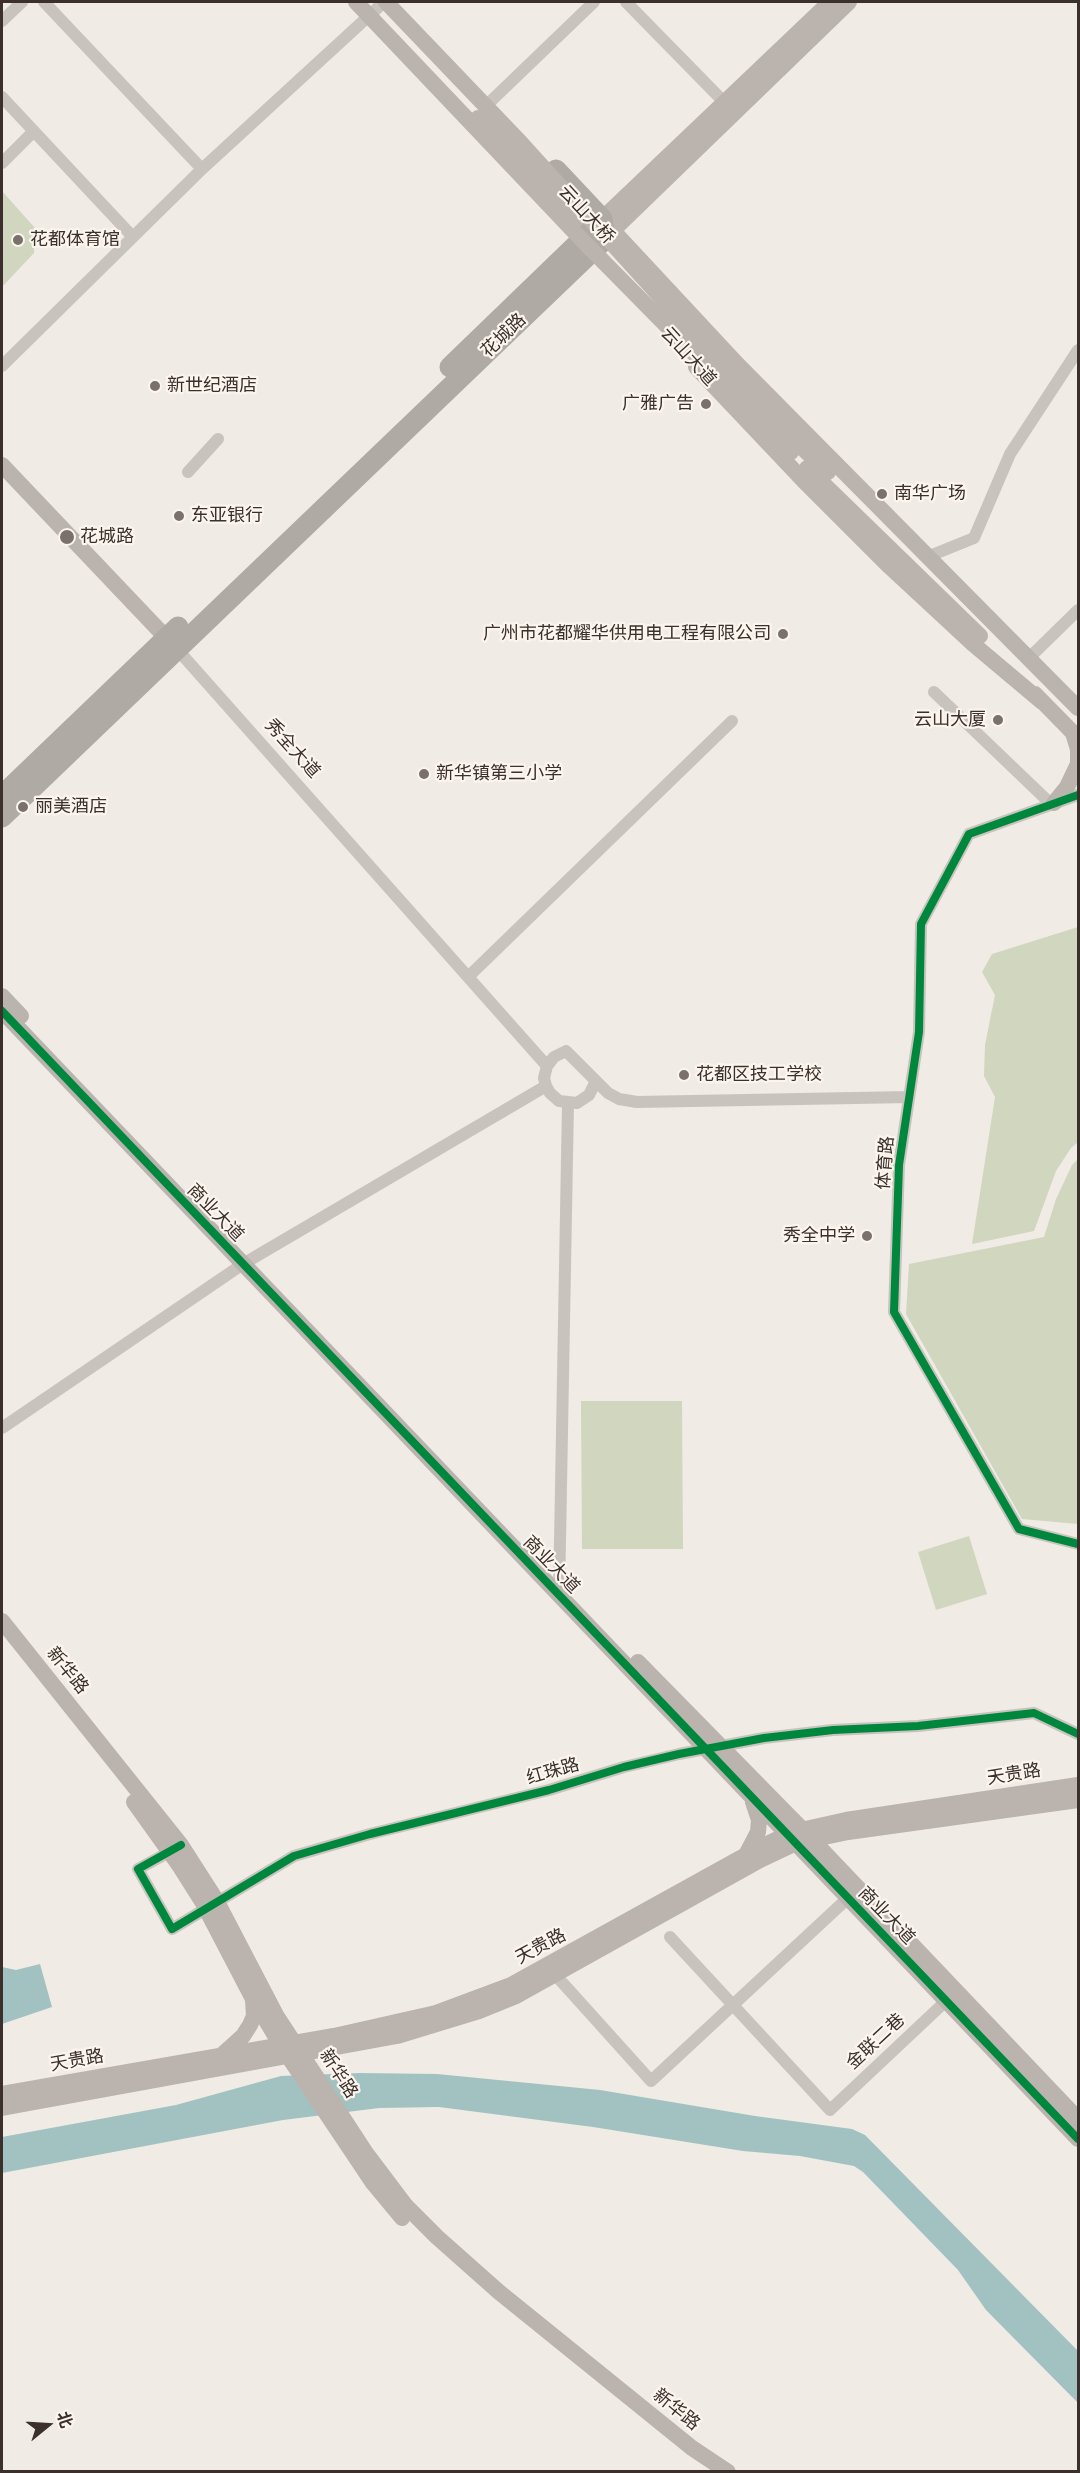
<!DOCTYPE html>
<meta charset="utf-8">
<style>
body{margin:0}
#map{position:relative;width:1080px;height:2473px;overflow:hidden;background:#f0ebe5;font-family:"Archivo Narrow","Noto Sans SC",sans-serif}
canvas{display:block}
.frame{position:absolute;inset:0;border:3px solid #3b302b;pointer-events:none}
.north{position:absolute;left:18px;top:2395px;width:60px;height:60px;-webkit-text-stroke:4px #fbf5ee;paint-order:stroke;rotate:72deg;font-size:16px;font-weight:700;line-height:24px;text-align:center;color:#3b302b}
.north::after{content:'';display:block;margin:auto;width:21px;height:27px;background:#3b302b;clip-path:polygon(50% 0,100% 100%,50% 72%,0 100%)}
</style>
<div id="map">
<canvas width="1080" height="2473"></canvas>
<div class="frame"></div>
<div class="north">北</div>
</div>
<script>
const c = document.querySelector('canvas').getContext('2d');
c.lineJoin = 'round';
function fillPath(path, color) {
  c.fillStyle = color;
  c.fill(path, 'evenodd');
}
function toPath(rows) {
  const path = new Path2D();
  for (const r of rows) {
    path.moveTo(r[0], r[1]);
    for (let i = 2; i < r.length; i += 2) path.lineTo(r[i], r[i + 1]);
  }
  return path;
}
function trace(path, color, width, dash) {
  c.strokeStyle = color;
  c.lineWidth = width;
  c.lineCap = dash ? 'butt' : 'round';
  c.setLineDash(dash || []);
  c.stroke(path);
}
function drawText(font, color, halo, rows, align = 'center') {
  c.font = font + ' "Archivo Narrow","Noto Sans SC",sans-serif';
  c.lineWidth = 4.5;
  c.setLineDash([]);
  c.textBaseline = 'middle';
  c.strokeStyle = halo;
  c.fillStyle = color;
  for (const [text, x, y, turn = 0] of rows) {
    c.save();
    c.translate(x, y);
    c.rotate((+turn || 0) * Math.PI / 180);
    c.textAlign = isNaN(turn) ? turn : align;
    if (halo) c.strokeText(text, 0, 0);
    c.fillText(text, 0, 0);
    c.restore();
  }
}
const green = toPath([
 [2,191,35,228,34,253,2,287],
 [1078,927,1078,1142,1071,1148,1056,1171,1034,1231,972,1244,995,1097,984,1076,985,1045,995,995,982,972,992,954],
 [1078,1159,1078,1524,1022,1519,906,1314,909,1264,1044,1237,1056,1199,1072,1165],
 [581,1401,682,1401,683,1549,582,1549],
 [969,1536,987,1594,936,1610,918,1552]
]);
const water = toPath([
 [40,1964,52,2007,2,2024,2,1967,16,1970],
 [360,2073,437,2074,600,2090,755,2116,852,2129,865,2135,1078,2351,1078,2403,986,2310,958,2270,863,2172,854,2166,800,2156,743,2151,593,2127,439,2107,379,2108,283,2120,2,2173,2,2137,176,2105,281,2076]
]);
const street = toPath([
 [44,2,202,169],
 [626,2,725,103],
 [2,21,22,2],
 [2,97,132,236],
 [491,101,594,2],
 [2,163,34,131],
 [2,366,202,169,384,2],
 [188,472,218,439],
 [927,557,974,538,1010,454,1078,350],
 [177,649,547,1066],
 [1028,659,1078,610],
 [934,692,1051,804],
 [1078,795,969,834,921,924,919,1032,899,1165,894,1312,1019,1529,1078,1544],
 [468,977,732,721],
 [566,1051,596,1081,589,1095,577,1103,559,1101,550,1093,546,1086,544,1078,547,1066,554,1057,566,1051],
 [596,1081,608,1093,619,1099,637,1102,909,1097],
 [2,1428,243,1264,546,1086],
 [559,1596,568,1103],
 [175,1849,138,1869,172,1929,294,1856,370,1834,549,1790,624,1767,679,1754,764,1738,833,1730,918,1726,1034,1713,1078,1734],
 [670,1937,830,2110,946,2001],
 [551,1970,651,2081,848,1898]
]);
const secondary = toPath([
 [830,2,602,219,738,365,1078,708],
 [478,118,588,234,592,245],
 [605,238,849,2],
 [696,367,803,480,890,567,973,644,1042,702],
 [799,445,828,472],
 [2,465,175,647],
 [807,468,980,636],
 [1035,694,1078,738],
 [1054,803,1067,787,1078,764,1078,749,1073,733],
 [2,996,21,1016],
 [2,1011,1078,2139],
 [2,1621,181,1845,215,1898,276,2015,366,2153,406,2206,437,2237,499,2292,692,2448,728,2472],
 [638,1662,802,1829,1078,2119],
 [134,1802,179,1865,203,1903,252,1997,280,2044,373,2183,402,2218],
 [747,1853,758,1832,759,1820,753,1802],
 [222,2055,243,2036,250,2025,254,2016,253,2000],
 [2,2094,334,2036,436,2013,511,1985,755,1850,792,1832,846,1820,1078,1785],
 [2,2108,397,2036,479,2011,516,1996,760,1860,796,1843,848,1832,1078,1800]
]);
const highway = toPath([
 [450,367,596,226],
 [2,796,178,627],
 [2,817,605,239,602,219,556,170]
]);
const secondaryBridge = toPath([
 [356,2,585,243,791,452],
 [386,2,521,143,724,367,799,445]
]);
const cycleway = toPath([
 [1078,795,969,834,921,924,919,1032,899,1165,894,1312,1019,1529,1078,1544],
 [2,1011,1078,2139],
 [181,1845,138,1869,172,1929,294,1856,370,1834,549,1790,624,1767,679,1754,764,1738,833,1730,918,1726,1034,1713,1078,1734]
]);
const markers = [
 [18,240,6,"#7a716c"],
 [155,386,6,"#7a716c"],
 [706,404,6,"#7a716c"],
 [882,494,6,"#7a716c"],
 [179,516,6,"#7a716c"],
 [67,537,8,"#7a716c"],
 [783,634,6,"#7a716c"],
 [998,720,6,"#7a716c"],
 [424,774,6,"#7a716c"],
 [23,807,6,"#7a716c"],
 [684,1075,6,"#7a716c"],
 [867,1236,6,"#7a716c"]
];
const streetNames = [
 ["云山大桥",586,215,47],
 ["花城路",504,336,-44],
 ["云山大道",688,357,48],
 ["秀全大道",292,749,48],
 ["体育路",886,1163,-85],
 ["商业大道",215,1213,46],
 ["商业大道",551,1565,46],
 ["新华路",67,1671,51],
 ["红珠路",553,1772,-16],
 ["天贵路",1014,1775,-9],
 ["商业大道",886,1916,46],
 ["天贵路",541,1947,-28],
 ["金联二巷",876,2042,-43],
 ["天贵路",77,2061,-10],
 ["新华路",338,2074,57],
 ["新华路",676,2410,39]
];
const poiNames = [
 ["花都体育馆",30,240],
 ["新世纪酒店",167,386],
 ["广雅广告",694,404,"right"],
 ["南华广场",894,494],
 ["东亚银行",191,516],
 ["花城路",80,537],
 ["广州市花都耀华供用电工程有限公司",771,634,"right"],
 ["云山大厦",986,720,"right"],
 ["新华镇第三小学",436,774],
 ["丽美酒店",35,807],
 ["花都区技工学校",696,1075],
 ["秀全中学",855,1236,"right"]
];
fillPath(green, '#d1d6bf');
fillPath(water, '#a1c2c1');
trace(street, '#c9c3be', 12);
trace(secondary, '#bab3ae', 16);
trace(highway, '#afaaa4', 21);
trace(secondaryBridge, '#bab3ae', 16);
trace(cycleway, '#00873e', 8);
for (const [x, y, r, color] of markers) {
  const dot = new Path2D();
  dot.arc(x, y, r, 0, 2 * Math.PI);
  c.fillStyle = color;
  c.fill(dot);
  trace(dot, '#fbf5ee', 2);
}
drawText('18px', '#3b302b', '#fbf5ee', streetNames);
drawText('18px', '#3b302b', '#fbf5ee', poiNames, 'left');
</script>
